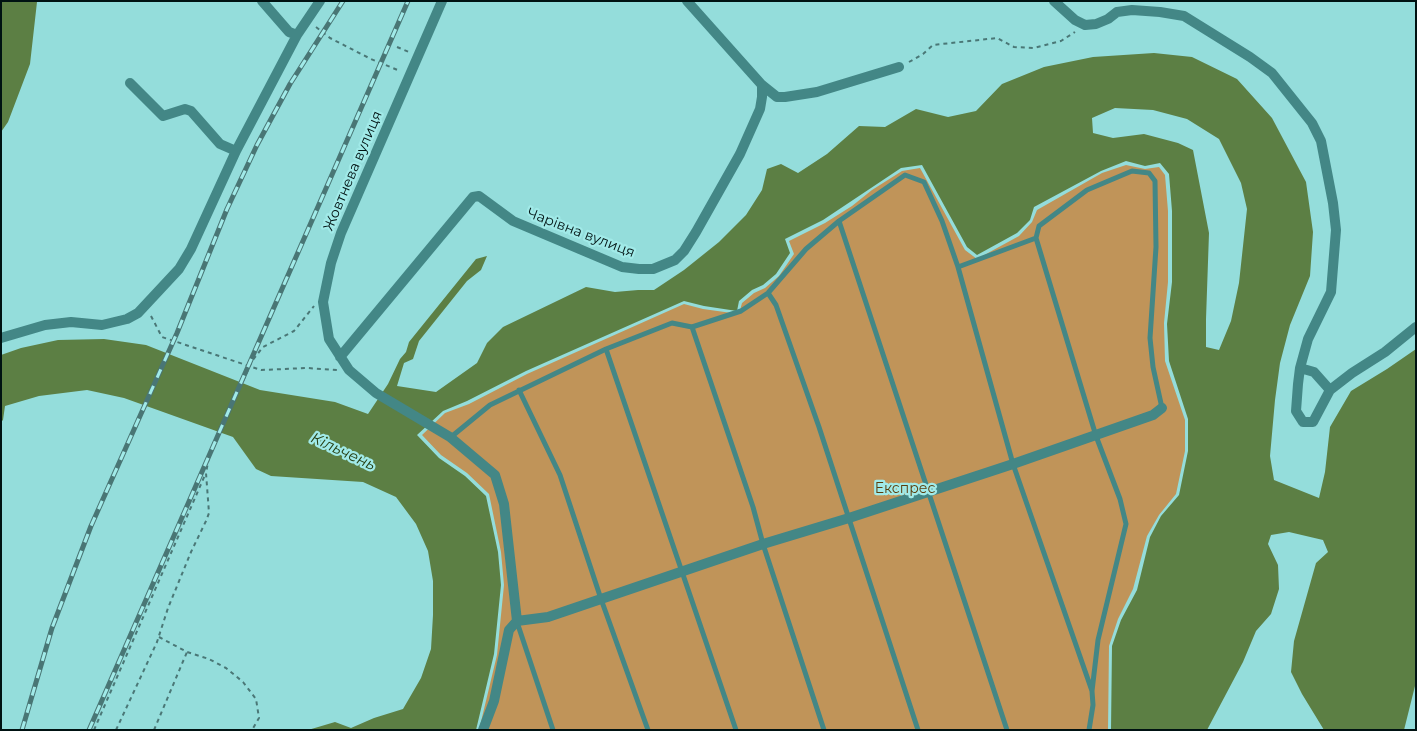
<!DOCTYPE html>
<meta charset="utf-8">
<style>
body{margin:0}
#map{position:relative;width:1417px;height:731px;overflow:hidden;background:#94dddb;font-family:Montserrat,sans-serif}
canvas{display:block}
.frame{position:absolute;inset:0;border:2px solid #001212;pointer-events:none}
</style>
<div id="map">
<canvas width="1417" height="731"></canvas>
<div class="frame"></div>
</div>
<script>
const c = document.querySelector('canvas').getContext('2d');
c.lineJoin = 'round';
function fillPath(path, color) {
  c.fillStyle = color;
  c.fill(path, 'evenodd');
}
function toPath(rows) {
  const path = new Path2D();
  for (const r of rows) {
    path.moveTo(r[0], r[1]);
    for (let i = 2; i < r.length; i += 2) path.lineTo(r[i], r[i + 1]);
  }
  return path;
}
function trace(path, color, width, dash) {
  c.strokeStyle = color;
  c.lineWidth = width;
  c.lineCap = dash ? 'butt' : 'round';
  c.setLineDash(dash || []);
  c.stroke(path);
}
function drawText(font, color, halo, rows, align = 'center') {
  c.font = font + ' Montserrat,sans-serif';
  c.lineWidth = 4.5;
  c.setLineDash([]);
  c.textBaseline = 'middle';
  c.strokeStyle = halo;
  c.fillStyle = color;
  for (const [text, x, y, turn = 0] of rows) {
    c.save();
    c.translate(x, y);
    c.rotate((+turn || 0) * Math.PI / 180);
    c.textAlign = isNaN(turn) ? turn : align;
    if (halo) c.strokeText(text, 0, 0);
    c.fillText(text, 0, 0);
    c.restore();
  }
}
const green = toPath([
 [1126,165,1145,169,1159,167,1165,175,1168,211,1168,282,1164,323,1165,361,1185,420,1185,451,1176,494,1159,515,1147,536,1133,589,1118,619,1109,646,1108,730,479,730,497,655,504,585,501,552,489,494,467,473,441,455,422,435,445,413,469,404,527,374,684,304,703,309,739,314,742,303,754,293,765,288,779,276,794,254,789,241,825,223,852,206,872,190,902,171,920,168,965,250,977,259,1019,236,1032,222,1037,210,1102,173]
]);
const water = toPath([
 [1,1,37,2,30,64,8,122,1,132],
 [1154,53,1192,57,1237,79,1272,118,1306,182,1313,232,1310,276,1290,325,1280,363,1275,400,1270,456,1274,480,1319,498,1325,472,1330,427,1351,391,1387,369,1416,349,1416,676,1415,686,1404,730,1324,730,1302,694,1291,672,1294,641,1316,563,1328,552,1323,540,1289,532,1271,535,1268,544,1278,565,1279,589,1271,614,1256,631,1243,662,1207,730,1111,730,1112,646,1121,620,1137,590,1150,537,1161,516,1179,495,1188,451,1188,419,1169,361,1167,324,1172,282,1172,211,1169,174,1160,163,1145,166,1126,161,1101,171,1034,207,1030,220,1017,233,977,255,967,247,922,165,901,168,823,220,785,239,790,253,776,274,763,285,752,290,739,301,737,311,704,306,684,301,526,371,467,401,443,411,417,435,439,458,465,476,486,496,498,552,501,585,494,654,476,730,308,730,335,722,351,728,374,718,403,709,421,678,431,649,433,615,433,581,428,551,416,524,396,497,363,482,271,476,256,469,233,437,124,398,87,390,39,396,5,406,3,420,1,422,1,355,21,348,58,340,104,339,146,345,260,390,335,402,368,414,388,384,400,359,406,352,409,342,476,259,487,256,481,270,467,281,419,341,413,359,404,363,397,386,436,392,477,363,487,343,503,327,586,287,615,292,638,290,654,290,684,270,719,242,746,215,762,190,767,169,781,164,798,173,827,154,859,126,885,127,916,109,948,117,976,111,1002,84,1044,67,1093,57],
 [1115,108,1153,110,1187,119,1219,139,1241,183,1247,209,1239,283,1231,321,1219,350,1206,347,1206,319,1209,233,1193,150,1178,143,1144,134,1113,138,1093,133,1092,118]
]);
const path = toPath([
 [316,27,330,38,371,59,400,71],
 [397,47,409,52],
 [909,62,923,54,933,45,997,38,1014,47,1034,48,1061,41,1075,32],
 [151,316,162,337,261,370,307,368,338,370],
 [159,637,187,652,209,659,226,668,243,682,256,699,259,718,252,730],
 [94,730,205,475],
 [116,730,157,642,168,608,191,552,206,521,209,513,206,473,209,457,252,361,263,347,294,331,314,306],
 [154,730,187,652]
]);
const service = toPath([
 [839,221,1007,730],
 [1036,238,1096,436,1120,499,1126,524,1098,640,1092,691,1093,705,1089,730],
 [958,267,1036,238,1039,226,1087,190,1132,171,1149,173,1155,181,1156,247,1150,338,1153,367,1162,408],
 [768,293,776,305,819,427,918,730],
 [692,327,753,507,763,544,824,730],
 [606,349,736,730],
 [519,390,560,475,601,599,648,730],
 [451,437,490,405,606,349,672,323,692,327,741,311,768,293,806,249,839,221,905,175,924,182,942,221,958,267,1013,464,1092,691],
 [517,622,553,730]
]);
const minor = toPath([
 [262,1,289,32,297,35],
 [442,1,341,233,331,263,323,302,329,339,349,370,376,393,450,437,495,475,504,504,517,621],
 [687,1,762,85,777,97,785,97,817,92,899,67],
 [1054,1,1075,20,1085,25,1096,24,1108,19,1117,12,1132,10,1160,12,1184,16,1250,57,1272,73,1312,123,1321,141,1333,203,1336,230,1331,292,1308,339,1300,368,1298,384,1296,411,1303,422,1313,422,1330,390,1314,372,1300,368],
 [130,83,163,116,185,109,191,111,220,144,236,151],
 [1,338,45,325,71,322,102,325,127,319,138,313,179,269,191,249,236,151,297,35,320,1],
 [340,357,473,197,479,196,513,221,622,267,639,269,653,269,675,260,684,251,696,232,740,154,760,109,762,97,762,85],
 [1330,390,1352,373,1385,352,1416,327],
 [483,730,494,701,509,630,517,621,548,617,763,544,849,518,1013,464,1153,415,1162,408]
]);
const rail = toPath([
 [22,730,52,628,91,526,177,333,227,209,257,145,290,84,343,1],
 [89,730,408,1]
]);
const streetNames = [
 ["Жовтнева вулиця",353,171,-67],
 ["Чарівна вулиця",581,233,21]
];
const parkNames = [
 ["Експрес",905,489]
];
const waterNames = [
 ["Кільчень",343,452,25]
];
fillPath(green, '#c09459');
fillPath(water, '#5c7f44');
trace(path, '#4a7776', 2, [4, 4]);
trace(service, '#438786', 5);
trace(minor, '#438786', 10);
trace(rail, '#497675', 5);
trace(rail, '#a1eae8', 3, [9]);
drawText('14px', '#001212', '#a1eae8', streetNames);
drawText('14px', '#5b3d0c', '#a1eae8', parkNames);
drawText('italic 15px', '#263f13', '#a1eae8', waterNames);
</script>
